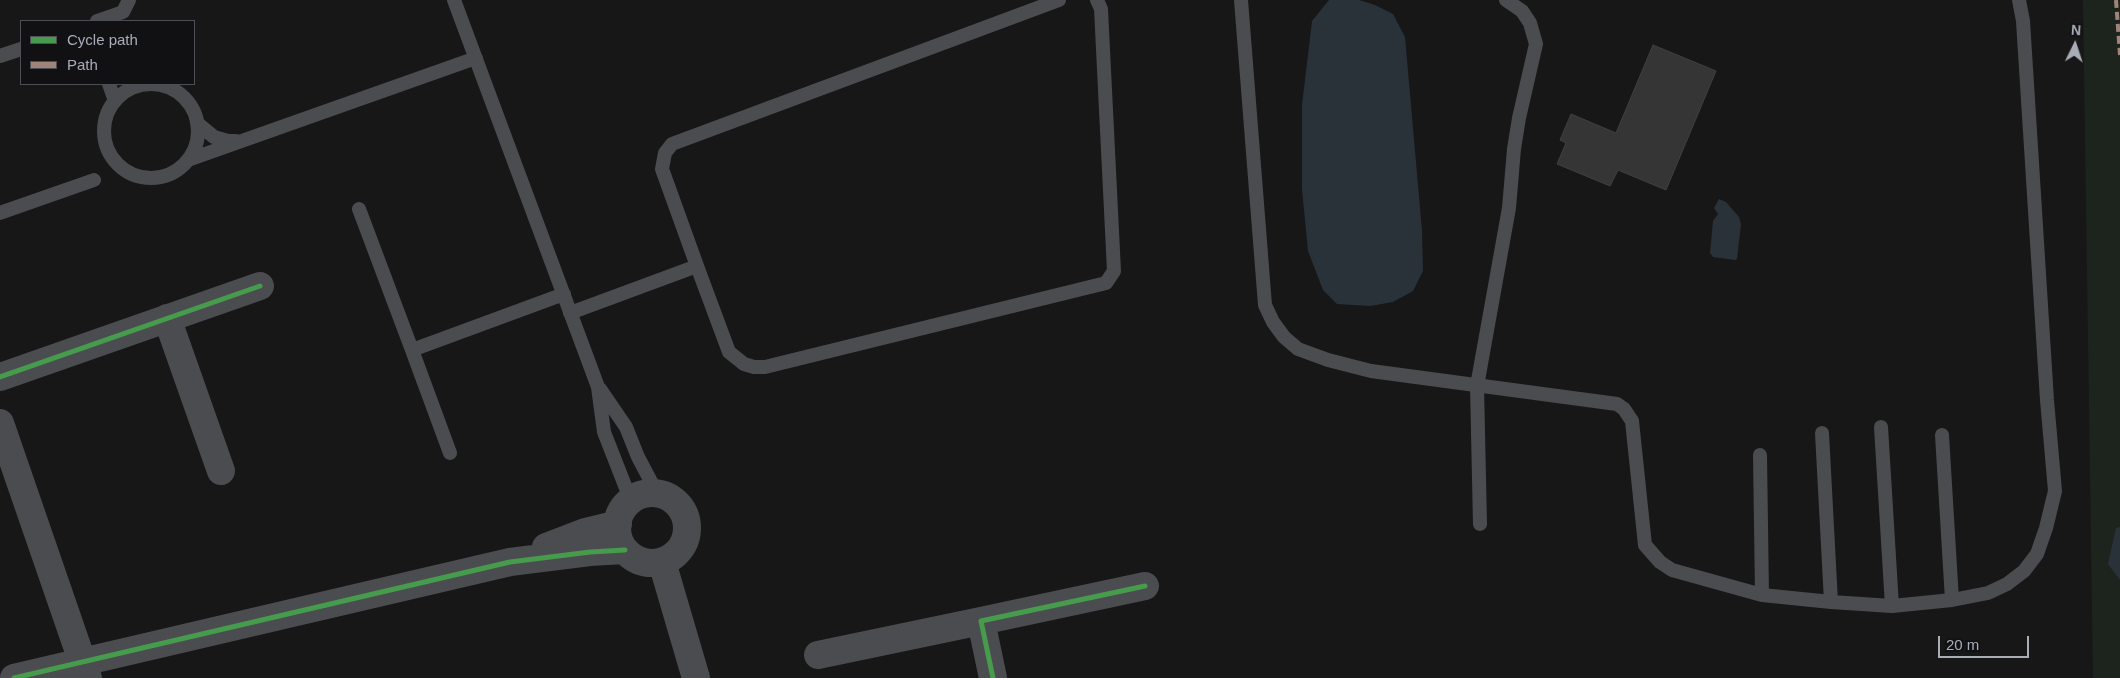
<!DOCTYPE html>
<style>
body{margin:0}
#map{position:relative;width:2120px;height:678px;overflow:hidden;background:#171717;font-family:Arial,sans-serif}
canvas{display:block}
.legend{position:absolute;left:20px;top:20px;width:175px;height:65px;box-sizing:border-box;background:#111113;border:1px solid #4d4f55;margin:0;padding:6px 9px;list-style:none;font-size:15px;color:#a8adb8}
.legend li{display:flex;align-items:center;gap:10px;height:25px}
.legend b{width:25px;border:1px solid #4d4f55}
.north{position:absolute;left:2050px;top:20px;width:50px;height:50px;-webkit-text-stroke:4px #111113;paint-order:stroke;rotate:4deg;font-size:14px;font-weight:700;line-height:20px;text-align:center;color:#a8adb8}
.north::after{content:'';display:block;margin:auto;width:18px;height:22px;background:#a8adb8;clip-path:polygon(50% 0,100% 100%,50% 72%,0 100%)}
.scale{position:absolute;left:1938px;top:636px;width:91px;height:22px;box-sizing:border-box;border:2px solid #a8adb8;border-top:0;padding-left:6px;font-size:15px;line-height:18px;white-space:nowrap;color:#a8adb8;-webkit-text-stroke:4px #111113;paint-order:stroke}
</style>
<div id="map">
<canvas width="2120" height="678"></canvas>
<ul class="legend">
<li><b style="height:6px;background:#469c4c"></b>Cycle path</li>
<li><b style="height:6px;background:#a18479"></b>Path</li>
</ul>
<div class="north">N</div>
<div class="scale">20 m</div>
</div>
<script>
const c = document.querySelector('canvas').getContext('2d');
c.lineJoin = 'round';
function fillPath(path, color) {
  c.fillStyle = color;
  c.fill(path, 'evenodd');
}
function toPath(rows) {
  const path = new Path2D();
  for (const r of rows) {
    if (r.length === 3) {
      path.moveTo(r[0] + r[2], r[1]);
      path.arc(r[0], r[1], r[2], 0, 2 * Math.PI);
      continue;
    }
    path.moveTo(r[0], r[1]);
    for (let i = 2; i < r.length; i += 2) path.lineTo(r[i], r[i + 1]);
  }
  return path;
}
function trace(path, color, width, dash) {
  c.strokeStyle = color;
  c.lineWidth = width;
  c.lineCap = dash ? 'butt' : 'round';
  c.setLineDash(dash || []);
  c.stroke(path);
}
const green = toPath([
 [2083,0,2120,0,2120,678,2093,678]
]);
const water = toPath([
 [1329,0,1359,0,1375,5,1393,14,1405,37,1422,231,1423,271,1413,291,1393,302,1370,306,1337,304,1323,290,1308,251,1302,189,1302,105,1312,21],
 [1719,199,1726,202,1739,217,1741,224,1737,259,1735,260,1713,257,1710,253,1713,221,1718,214,1714,208],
 [2120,527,2120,580,2108,564,2116,528]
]);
const building = toPath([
 [1653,45,1716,71,1666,190,1618,170,1610,186,1557,164,1566,143,1560,140,1571,114,1616,133,1653,45]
]);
const lane = toPath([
 [454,0,598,387,604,432,631,501],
 [1241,0,1265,305,1273,322,1284,337,1298,349,1328,360,1371,371,1617,404,1624,409,1632,421,1645,545,1660,562,1672,570,1762,595,1831,602,1892,606,1952,600,1988,593,2007,584,2024,571,2037,554,2046,528,2055,491,2047,400,2023,21,2019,0],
 [97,21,123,12,129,0],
 [0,56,21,49],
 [109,84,115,101],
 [151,131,47],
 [197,123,214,137,228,141,236,141],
 [188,160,476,58],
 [359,209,412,350,564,294],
 [0,213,94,180],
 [697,266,662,169,665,153,672,144,1059,0],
 [570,313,697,266,729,352,744,364,754,367,765,367,1106,283,1114,271,1101,9,1097,0],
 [412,350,450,453],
 [600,389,626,427,638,457,657,493],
 [1881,427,1892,606],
 [1822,433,1831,602],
 [1942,435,1952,600],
 [1760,455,1762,595],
 [1480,524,1477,386,1509,208,1514,149,1519,118,1536,44,1530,23,1522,11,1506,0]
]);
const street = toPath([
 [167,318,221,471],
 [0,377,260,286],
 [0,423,88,678],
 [652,528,35],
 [546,547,585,532,618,524],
 [662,562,696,678],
 [818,655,981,621],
 [14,678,510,562,590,552,625,550],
 [993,678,981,621,1145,586]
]);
const quiet = toPath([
 [2116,0,2120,55]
]);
const cycleway = toPath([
 [0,377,260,286],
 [14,678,510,562,590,552,625,550],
 [993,678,981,621,1145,586]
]);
fillPath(green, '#1d241e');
fillPath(water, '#2a3239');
fillPath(building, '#353536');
trace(building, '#3f4043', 1);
trace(lane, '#4b4c50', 14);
trace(street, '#4b4c50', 28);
trace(quiet, '#a18479', 4, [8, 4]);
trace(cycleway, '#469c4c', 5);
</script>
